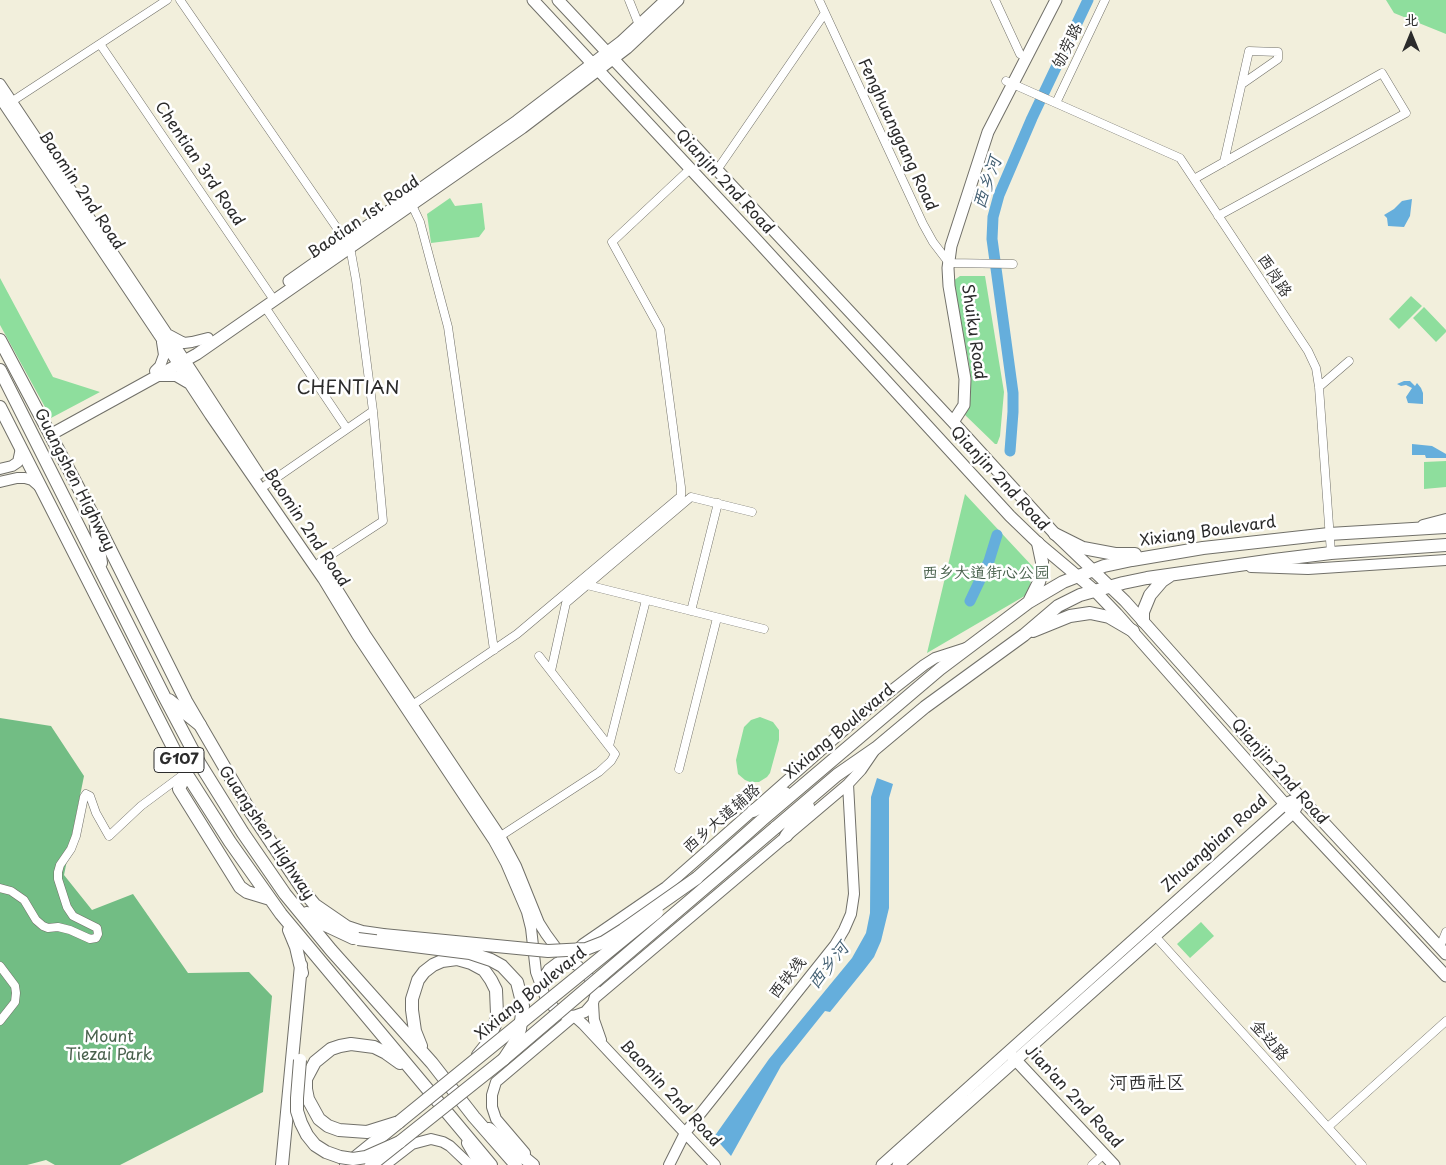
<!DOCTYPE html>
<meta charset="utf-8">
<style>
body{margin:0}
#map{position:relative;width:1446px;height:1165px;overflow:hidden;background:#f2efdc;font-family:"Playpen Sans","LXGW WenKai TC",sans-serif}
canvas{display:block}
.north{position:absolute;left:1386px;top:10px;width:50px;height:50px;-webkit-text-stroke:4px #fff;paint-order:stroke;rotate:0deg;font-size:14px;font-weight:700;line-height:20px;text-align:center;color:#2b2b2b}
.north::after{content:'';display:block;margin:auto;width:18px;height:22px;background:#2b2b2b;clip-path:polygon(50% 0,100% 100%,50% 72%,0 100%)}
</style>
<div id="map">
<canvas width="1446" height="1165"></canvas>
<div class="north">北</div>
</div>
<script>
const c = document.querySelector('canvas').getContext('2d');
c.lineJoin = 'round';
function fillPath(path, color) {
  c.fillStyle = color;
  c.fill(path, 'evenodd');
}
function toPath(rows) {
  const path = new Path2D();
  for (const r of rows) {
    path.moveTo(r[0], r[1]);
    for (let i = 2; i < r.length; i += 2) path.lineTo(r[i], r[i + 1]);
  }
  return path;
}
function trace(path, color, width, dash) {
  c.strokeStyle = color;
  c.lineWidth = width;
  c.lineCap = dash ? 'butt' : 'round';
  c.setLineDash(dash || []);
  c.stroke(path);
}
function drawText(font, color, halo, rows, align = 'center') {
  c.font = font + ' "Playpen Sans","LXGW WenKai TC",sans-serif';
  c.lineWidth = 5;
  c.setLineDash([]);
  c.textBaseline = 'middle';
  c.strokeStyle = halo;
  c.fillStyle = color;
  for (const [text, x, y, turn = 0] of rows) {
    c.save();
    c.translate(x, y);
    c.rotate((+turn || 0) * Math.PI / 180);
    c.textAlign = isNaN(turn) ? turn : align;
    if (halo) c.strokeText(text, 0, 0);
    c.fillText(text, 0, 0);
    c.restore();
  }
}
const green = toPath([
 [1386,0,1446,0,1446,34,1394,13],
 [450,198,455,206,482,203,485,229,479,237,431,243,427,214],
 [960,276,985,276,1004,392,1000,436,997,444,995,444,964,414,970,401,971,384,969,364,953,284,953,281],
 [0,278,53,377,100,392,51,418,0,325],
 [1411,296,1422,306,1399,329,1389,319],
 [1424,307,1446,330,1446,332,1436,342,1413,318],
 [1446,461,1446,487,1424,489,1424,462],
 [965,494,1034,568,1028,594,927,653],
 [760,717,773,722,779,730,779,740,770,773,767,777,759,782,750,782,745,780,738,774,736,760,744,727,751,720],
 [1201,922,1214,936,1190,958,1177,944]
]);
const forest = toPath([
 [0,718,51,726,84,776,64,875,92,910,133,894,188,973,249,972,272,996,263,1092,120,1165,55,1165,46,1160,27,1165,0,1165]
]);
const water = toPath([
 [1412,199,1410,216,1404,227,1388,226,1387,218,1384,215,1394,209,1402,201],
 [1404,381,1410,381,1415,386,1417,383,1421,388,1423,393,1423,404,1408,403,1406,397,1412,388,1406,385,1401,386,1397,384],
 [1412,444,1432,446,1446,454,1446,458,1426,458,1425,455,1412,455],
 [877,778,893,784,889,798,889,908,881,941,874,957,864,970,830,1012,825,1011,781,1066,731,1156,714,1137,769,1059,852,958,866,933,870,913,871,797]
]);
const river = toPath([
 [1010,451,1013,412,1013,393,992,239,993,217,999,195,1032,118,1088,0],
 [970,601,989,561,997,535]
]);
const minor = toPath([
 [180,0,350,247,356,280,373,411,383,521,320,562],
 [629,0,639,25],
 [819,0,923,224,933,242,949,263,1013,264],
 [995,0,1020,54],
 [100,44,274,300],
 [1006,81,1180,158,1308,351,1316,368,1319,387,1331,553],
 [1056,103,1105,0],
 [8,104,167,0],
 [1224,162,1249,51,1278,52,1278,59,1242,84],
 [717,170,825,13],
 [1194,179,1382,73,1406,113,1218,216],
 [410,201,420,222,448,327,494,650],
 [265,307,347,429],
 [1319,387,1349,361],
 [266,485,373,411],
 [587,585,764,629],
 [691,611,718,503],
 [551,671,566,603,691,497,752,512],
 [408,708,517,634,681,496,681,487,660,329,612,242,690,169],
 [609,746,646,600],
 [679,769,717,618],
 [496,839,599,772,611,761,615,754,539,656],
 [0,888,11,891,24,900,36,920,43,926,48,928,58,927,70,930,90,939,96,938,98,934,97,928,73,916,67,907,58,879,58,872,60,865,71,849,76,836,84,797,86,794,90,796,96,813,109,836,141,806,184,774],
 [1155,936,1362,1165],
 [1440,947,1446,932],
 [0,966,15,986,16,993,15,1002,0,1021],
 [1328,1127,1446,1021],
 [1092,1165,1104,1154]
]);
const tertiary = toPath([
 [0,84,192,371,259,474],
 [0,98,183,371,189,383,210,415,323,579,357,635,494,841,506,863,527,912,531,928,536,972,546,999,560,1014,574,1016,583,1024,715,1165],
 [169,335,184,343,192,342,208,338],
 [155,371,160,366,164,355,162,342],
 [158,376,176,376,188,383],
 [0,469,12,466,18,462,21,448],
 [0,482,17,478,25,478,32,480,40,487],
 [1423,525,1446,519],
 [1251,567,1308,569,1446,560],
 [324,568,365,634,500,836,516,866,539,923,546,934,565,960,577,965,593,982,596,993,593,1003,594,1020,601,1040],
 [575,952,583,944,666,887,868,709,924,665,935,658,966,648],
 [543,988,544,977,549,969,557,963,565,960],
 [595,998,848,784,861,770,874,751],
 [525,1153,496,1119,492,1107,492,1095,496,1082,574,1016,585,1012,593,1003],
 [385,1165,412,1144,431,1139,443,1142,450,1146,470,1165],
 [669,1165,685,1133,835,945,844,930,851,914,854,894,848,784]
]);
const secondary = toPath([
 [533,0,753,236,1010,516,1038,543,1094,590,1117,614,1285,804,1446,976],
 [558,0,953,422,1055,534,1125,601,1301,798,1446,954],
 [289,281,517,121,621,42,666,0],
 [953,422,964,405,965,379,949,286,948,268,951,246,988,132,1056,0],
 [50,435,197,354,522,128,627,48,678,0],
 [1011,1055,1114,1165],
 [882,1165,1285,804,1292,801],
 [898,1165,1293,813,1297,806]
]);
const primary = toPath([
 [0,340,95,519,186,701,200,725],
 [1055,534,1083,548,1115,554,1135,554],
 [1029,602,1039,582,1042,572,1042,562,1038,543],
 [1143,621,1143,612,1150,595,1162,581,1171,575],
 [1033,631,1070,616,1090,613,1109,617,1133,631],
 [753,811,785,793],
 [775,828,837,775,876,748,925,707,1024,635,1058,606,1080,595,1123,583,1147,578,1274,560,1331,553,1446,545],
 [786,836,808,806],
 [697,878,762,820,940,669,1029,602,1063,582,1104,566,1132,560,1203,548,1329,534,1446,527],
 [489,1129,533,1165],
 [468,1143,481,1165],
 [346,1165,399,1122]
]);
const trunk = toPath([
 [0,370,164,696,200,764,243,833,285,894,331,950,432,1063,474,1117,516,1165],
 [0,407,186,773,230,842,281,914,491,1165],
 [95,519,101,563],
 [169,700,200,725,250,811,305,893,315,905,347,927,362,932,383,935],
 [186,773,179,789,240,887,247,892,270,899],
 [307,913,321,923,353,938],
 [289,930,296,947,302,973],
 [421,1046,415,1031,412,1010,412,999,418,980,424,972,433,965,442,961,457,959,471,963,484,970,491,980,496,990,497,1014,495,1025,486,1045,478,1055],
 [399,1122,367,1132,339,1130,328,1126,319,1119,308,1099,306,1089,306,1079,315,1062,331,1049,340,1046,351,1044,374,1047,386,1053,400,1063],
 [282,1165,301,965]
]);
const primaryBridge = toPath([
 [399,1122,657,912],
 [371,1165,504,1059,775,828]
]);
const trunkBridge = toPath([
 [383,935,548,951,586,949,604,942,623,930,697,878],
 [358,939,470,953,491,960,502,966,517,982,523,1006,520,1029,517,1039,504,1059],
 [300,1060,297,1098,297,1111,301,1123,307,1135,315,1145,326,1152,340,1157,353,1159,366,1157,400,1142]
]);
const shields = [
 [179,760,50]
];
const shieldNames = [
 ["G107",179,760]
];
const streetNames = [
 ["劬劳路",1068,46,-64],
 ["Fenghuanggang Road",897,135,65],
 ["Chentian 3rd Road",199,164,56],
 ["Qianjin 2nd Road",724,182,47],
 ["Baomin 2nd Road",81,191,56],
 ["Baotian 1st Road",364,218,-35],
 ["西岗路",1274,276,57],
 ["Shuiku Road",973,332,82],
 ["Qianjin 2nd Road",999,479,47],
 ["Guangshen Highway",74,480,63],
 ["Baomin 2nd Road",306,528,56],
 ["Xixiang Boulevard",1208,532,-8],
 ["Xixiang Boulevard",840,732,-40],
 ["Qianjin 2nd Road",1279,772,48],
 ["西乡大道辅路",722,819,-41],
 ["Guangshen Highway",266,833,56],
 ["Zhuangbian Road",1215,844,-42],
 ["西铁线",788,978,-51],
 ["Xixiang Boulevard",531,994,-39],
 ["金边路",1269,1041,48],
 ["Baomin 2nd Road",670,1094,47],
 ["Jian'an 2nd Road",1073,1097,47]
];
const parkNames = [
 ["西乡大道街心公园",986,574],
 ["Mount",109,1038],
 ["Tiezai Park",109,1056]
];
const waterNames = [
 ["西乡河",988,183,-71],
 ["西乡河",829,966,-52]
];
const quarterNames = [
 ["CHENTIAN",348,389],
 ["河西社区",1147,1084]
];
fillPath(green, '#8ede9d');
fillPath(forest, '#72bd84');
fillPath(water, '#65aedc');
trace(river, '#65aedc', 11);
trace(minor, '#717069', 9);
trace(tertiary, '#717069', 12);
trace(secondary, '#717069', 13);
trace(primary, '#717069', 14);
trace(trunk, '#717069', 14);
trace(minor, '#fff', 8);
trace(tertiary, '#fff', 10);
trace(secondary, '#fff', 11);
trace(primary, '#fff', 12);
trace(trunk, '#fff', 12);
trace(primaryBridge, '#717069', 14, []);
trace(trunkBridge, '#717069', 14, []);
trace(primaryBridge, '#fff', 12);
trace(trunkBridge, '#fff', 12);
for (const [x, y, w] of shields) {
  const box = new Path2D();
  box.roundRect(x - w / 2, y - 12.5, w, 25, 4);
  c.fillStyle = '#fff';
  c.fill(box);
  trace(box, '#2b2b2b', 1);
}
drawText('bold 15px', '#2b2b2b', null, shieldNames);
drawText('16px', '#2b2b2b', '#fff', streetNames);
drawText('16px', '#49614d', '#fff', parkNames);
drawText('italic 18px', '#425f72', '#fff', waterNames);
drawText('19px', '#2b2b2b', '#fff', quarterNames);
</script>
